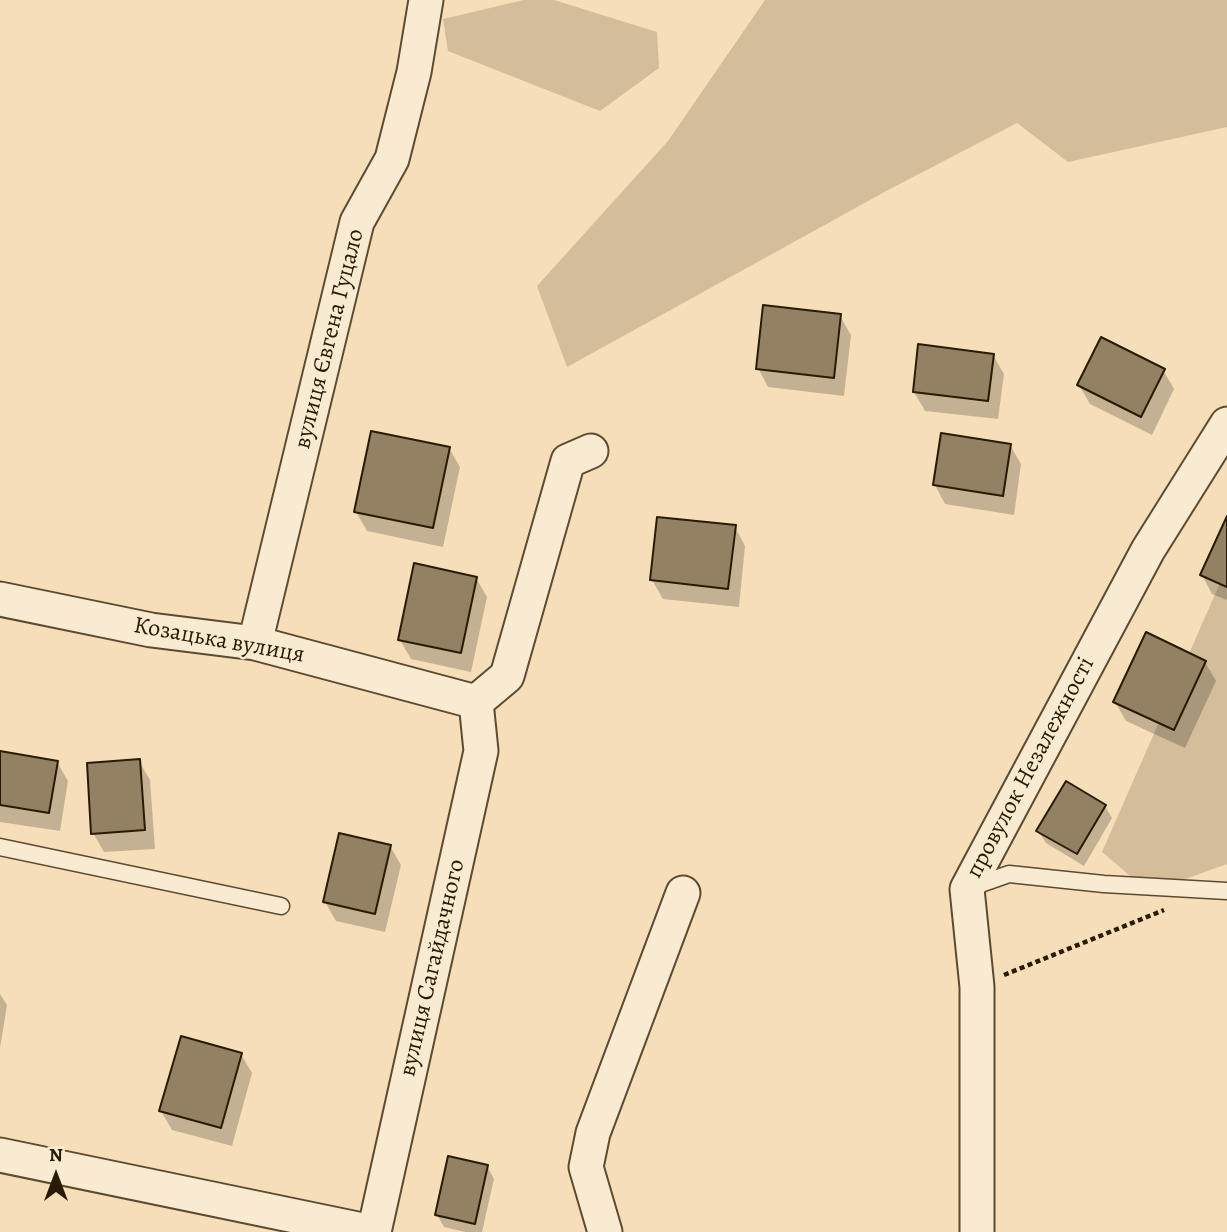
<!DOCTYPE html>
<meta charset="utf-8">
<style>
body{margin:0}
#map{position:relative;width:1227px;height:1232px;overflow:hidden;background:#f6deb9;font-family:Alegreya,serif}
canvas{display:block}
.north{position:absolute;left:21px;top:1141px;width:70px;height:70px;-webkit-text-stroke:5px #f9ead2;paint-order:stroke;rotate:0deg;font-size:19px;font-weight:700;line-height:28px;text-align:center;color:#291a04}
.north::after{content:'';display:block;margin:auto;width:24px;height:32px;background:#291a04;clip-path:polygon(50% 0,100% 100%,50% 72%,0 100%)}
</style>
<div id="map">
<canvas width="1227" height="1232"></canvas>
<div class="north">N</div>
</div>
<script>
const c = document.querySelector('canvas').getContext('2d');
c.lineJoin = 'round';
function fillPath(path, color) {
  c.fillStyle = color;
  c.fill(path, 'evenodd');
}
function toPath(rows) {
  const path = new Path2D();
  for (const r of rows) {
    path.moveTo(r[0], r[1]);
    for (let i = 2; i < r.length; i += 2) path.lineTo(r[i], r[i + 1]);
  }
  return path;
}
function trace(path, color, width, dash) {
  c.strokeStyle = color;
  c.lineWidth = width;
  c.lineCap = dash ? 'butt' : 'round';
  c.setLineDash(dash || []);
  c.stroke(path);
}
function drawText(font, color, halo, rows, align = 'center') {
  c.font = font + ' Alegreya,serif';
  c.lineWidth = 5;
  c.setLineDash([]);
  c.textBaseline = 'middle';
  c.strokeStyle = halo;
  c.fillStyle = color;
  for (const [text, x, y, turn = 0] of rows) {
    c.save();
    c.translate(x, y);
    c.rotate((+turn || 0) * Math.PI / 180);
    c.textAlign = isNaN(turn) ? turn : align;
    if (halo) c.strokeText(text, 0, 0);
    c.fillText(text, 0, 0);
    c.restore();
  }
}
const green = toPath([
 [524,0,554,0,657,32,659,68,600,111,448,51,443,19],
 [765,0,1227,0,1227,127,1068,162,1017,123,890,189,567,367,537,286,668,141],
 [1227,567,1227,864,1149,892,1102,852]
]);
const shadow = toPath([
 [840,316,851,335,844,396,768,387,758,368],
 [993,355,1004,374,998,419,925,411,914,392],
 [1163,370,1174,389,1152,435,1090,404,1079,385],
 [1010,445,1021,464,1014,515,945,504,935,485],
 [449,448,460,467,443,547,367,531,356,512],
 [1227,520,1227,600,1212,594,1202,575],
 [735,527,745,546,739,607,663,599,652,580],
 [476,578,487,597,471,672,411,659,400,640],
 [1205,662,1216,681,1185,748,1126,721,1115,702],
 [0,753,57,762,68,781,60,831,0,822],
 [139,761,150,780,155,849,104,852,93,833],
 [1105,806,1112,818,1084,866,1046,843,1038,831],
 [390,846,401,865,385,932,336,921,325,902],
 [0,994,7,1005,0,1048],
 [241,1054,252,1073,232,1146,172,1130,161,1111],
 [487,1166,494,1179,482,1232,465,1232,444,1227,437,1215]
]);
const building = toPath([
 [763,305,841,314,834,378,756,369,763,305],
 [1101,337,1165,369,1141,417,1077,385,1101,337],
 [918,344,994,354,988,401,913,392,918,344],
 [371,431,450,447,433,528,354,512,371,431],
 [941,433,1011,444,1003,496,933,485,941,433],
 [1227,516,1227,587,1200,575,1227,516],
 [657,517,736,525,728,589,650,580,657,517],
 [414,563,477,577,461,653,398,640,414,563],
 [1146,632,1206,661,1174,730,1113,702,1146,632],
 [0,751,58,761,49,813,0,805,0,751],
 [140,759,145,830,91,834,87,763,140,759],
 [1066,781,1106,805,1077,854,1036,831,1066,781],
 [339,833,391,845,375,914,323,902,339,833],
 [181,1036,242,1053,221,1128,159,1111,181,1036],
 [448,1156,488,1165,475,1224,435,1215,448,1156]
]);
const path = toPath([
 [1004,975,1164,910]
]);
const service = toPath([
 [0,847,281,906],
 [972,887,1009,874,1104,884,1227,891]
]);
const minor = toPath([
 [0,599,151,630,255,643,476,702],
 [255,643,357,222,392,159,414,72,426,0],
 [476,702,507,676,568,461,591,451],
 [0,1155,372,1232],
 [374,1232,481,751,476,702],
 [605,1232,586,1167,593,1133,683,893],
 [977,1232,977,987,967,889,1148,550,1227,424]
]);
const streetNames = [
 ["вулиця Євгена Гуцало",330,339,-76],
 ["Козацька вулиця",219,641,10],
 ["провулок Незалежності",1031,768,-62],
 ["вулиця Сагайдачного",433,968,-77]
];
fillPath(green, '#d3bd9a');
fillPath(shadow, '#0003');
fillPath(building, '#948062');
trace(building, '#291a04', 2);
trace(service, '#5c4b31', 19);
trace(minor, '#5c4b31', 37);
trace(path, '#291a04', 4.5, [5, 3.5]);
trace(service, '#f9ead2', 16);
trace(minor, '#f9ead2', 33);
drawText('24px', '#291a04', '#f9ead2', streetNames);
</script>
